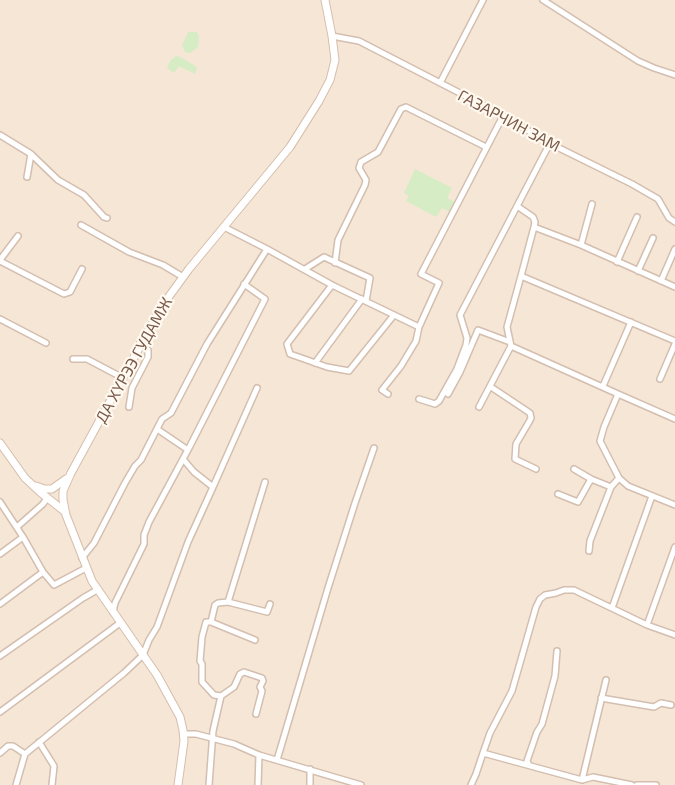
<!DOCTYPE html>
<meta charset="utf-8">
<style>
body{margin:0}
canvas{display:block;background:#fdf5e8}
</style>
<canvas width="675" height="785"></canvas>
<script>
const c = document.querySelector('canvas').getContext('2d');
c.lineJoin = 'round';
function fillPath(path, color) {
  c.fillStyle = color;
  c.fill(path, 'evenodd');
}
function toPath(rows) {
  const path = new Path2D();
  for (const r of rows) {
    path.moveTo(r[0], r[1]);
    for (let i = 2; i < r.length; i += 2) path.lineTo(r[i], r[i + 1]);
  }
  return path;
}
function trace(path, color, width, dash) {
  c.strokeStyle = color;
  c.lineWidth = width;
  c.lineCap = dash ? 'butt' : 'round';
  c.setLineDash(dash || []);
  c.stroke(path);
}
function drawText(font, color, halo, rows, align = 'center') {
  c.font = font + ' "Exo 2",sans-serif';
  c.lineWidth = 4.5;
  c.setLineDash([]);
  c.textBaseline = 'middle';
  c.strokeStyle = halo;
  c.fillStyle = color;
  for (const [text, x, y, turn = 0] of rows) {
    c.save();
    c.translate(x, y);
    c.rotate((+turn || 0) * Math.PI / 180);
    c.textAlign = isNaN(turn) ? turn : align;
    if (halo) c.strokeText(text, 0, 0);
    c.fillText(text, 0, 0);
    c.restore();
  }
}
const residential = toPath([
 [0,0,675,0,675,785,0,785]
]);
const green = toPath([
 [188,32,197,32,199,37,198,47,190,53,185,52,182,45],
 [176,56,182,58,194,65,197,68,195,74,179,66,174,73,167,68,170,61],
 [415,169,452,188,447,198,457,203,452,213,442,208,436,217,406,201,409,196,404,193]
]);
const street = toPath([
 [543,0,638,61,654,68,675,75],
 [332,36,359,41,483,105,557,147,632,184,658,199,669,218,675,222],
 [440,83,483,0],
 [0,135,31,154,27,177],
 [31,154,58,180,84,195,104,217,107,218],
 [517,206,533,217,535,222,534,227],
 [81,225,129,252,163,265,183,277],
 [581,245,592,204],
 [267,249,332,285,419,327,416,341,401,366,382,390,388,394],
 [0,260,18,236],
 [0,261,64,294,70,292,82,269],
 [617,262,637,217],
 [335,263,338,240,365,185,366,180,359,168,361,162,378,152,401,109,406,107,486,147],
 [305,269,324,257,370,278,366,301],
 [638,271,653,238],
 [521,276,534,227,581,245,675,287],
 [661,281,675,249],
 [332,285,287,344,290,354,327,367,349,371,394,315],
 [0,319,46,343],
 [419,327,439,283,421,274,503,116],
 [675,341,521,276,507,327,511,346,618,394,604,427,600,441,619,478,628,486,675,505],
 [73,359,87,359,123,378],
 [315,363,362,299],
 [660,379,675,344],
 [603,386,631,322],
 [491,387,530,413,531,418,529,422,516,444,515,459,536,469],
 [448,394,460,372,478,330,510,342],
 [618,394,675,419],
 [419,399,435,404,439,401,457,369,466,345,467,338,460,315,550,143],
 [129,407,132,388,148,357,148,350,140,343],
 [479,407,511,346],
 [157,429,188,450],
 [574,469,591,479],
 [213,487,257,388],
 [558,494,578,502,591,479,611,487],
 [0,502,23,537,43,572,54,585,86,568],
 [17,527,43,504,47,498],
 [589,551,590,541,611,487,619,478],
 [0,554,23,537],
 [82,558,94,543,125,483,135,466,141,460,162,419,171,413,207,344,267,249,224,227],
 [228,602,267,612,270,604],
 [0,604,43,572],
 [612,608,652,496],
 [113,612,115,603,144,544,144,535,149,522,190,446,265,299,244,284],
 [211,622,255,640],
 [647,625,675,547],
 [0,656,83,598,97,590],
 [221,696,234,687,240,674,244,672,262,678,263,681,260,687,262,691,256,714],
 [601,698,654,707,661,703,671,705],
 [0,712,120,623],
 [184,734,196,734,234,744,259,755,361,785],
 [39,742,54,766,52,785],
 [0,753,8,746,13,746,25,754],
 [483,753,490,733,512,691,536,607,540,599,545,595,556,593,564,590,574,590,647,625,675,635],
 [277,760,328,588,355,503,374,448],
 [529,765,527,761,537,732,542,724,555,676,557,651],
 [582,780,606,680],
 [16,785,25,754,124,673,143,655,149,640,157,627,188,542,213,487,194,472,183,459],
 [209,785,213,731,221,696,214,695,202,682,202,664,200,661,202,637,206,622,211,622,215,605,218,603,228,602,265,482],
 [258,785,259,755],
 [310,785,310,769],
 [471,785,476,774,483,753,582,780,593,777,632,785],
 [637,785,656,785]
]);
const secondary = toPath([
 [0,443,25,478,40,492,64,511],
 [36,486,44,489,52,489,66,479],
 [178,785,184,741,183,730,180,717,157,675,92,581,66,515,63,500,63,491,71,473,162,306,189,269,290,147,319,101,330,80,335,60,332,36,325,0]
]);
const streetNames = [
 ["ГАЗАРЧИН ЗАМ",509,121,28],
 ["ДА ХҮРЭЭ ГУДАМЖ",134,360,-61]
];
fillPath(residential, '#f6e6d6');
fillPath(green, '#d6ecc5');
trace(street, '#d3beaf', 8);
trace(secondary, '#d6beac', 9);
trace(street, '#fff', 5);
trace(secondary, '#fff', 7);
drawText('16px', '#7a5a4a', '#fff9f0', streetNames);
</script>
